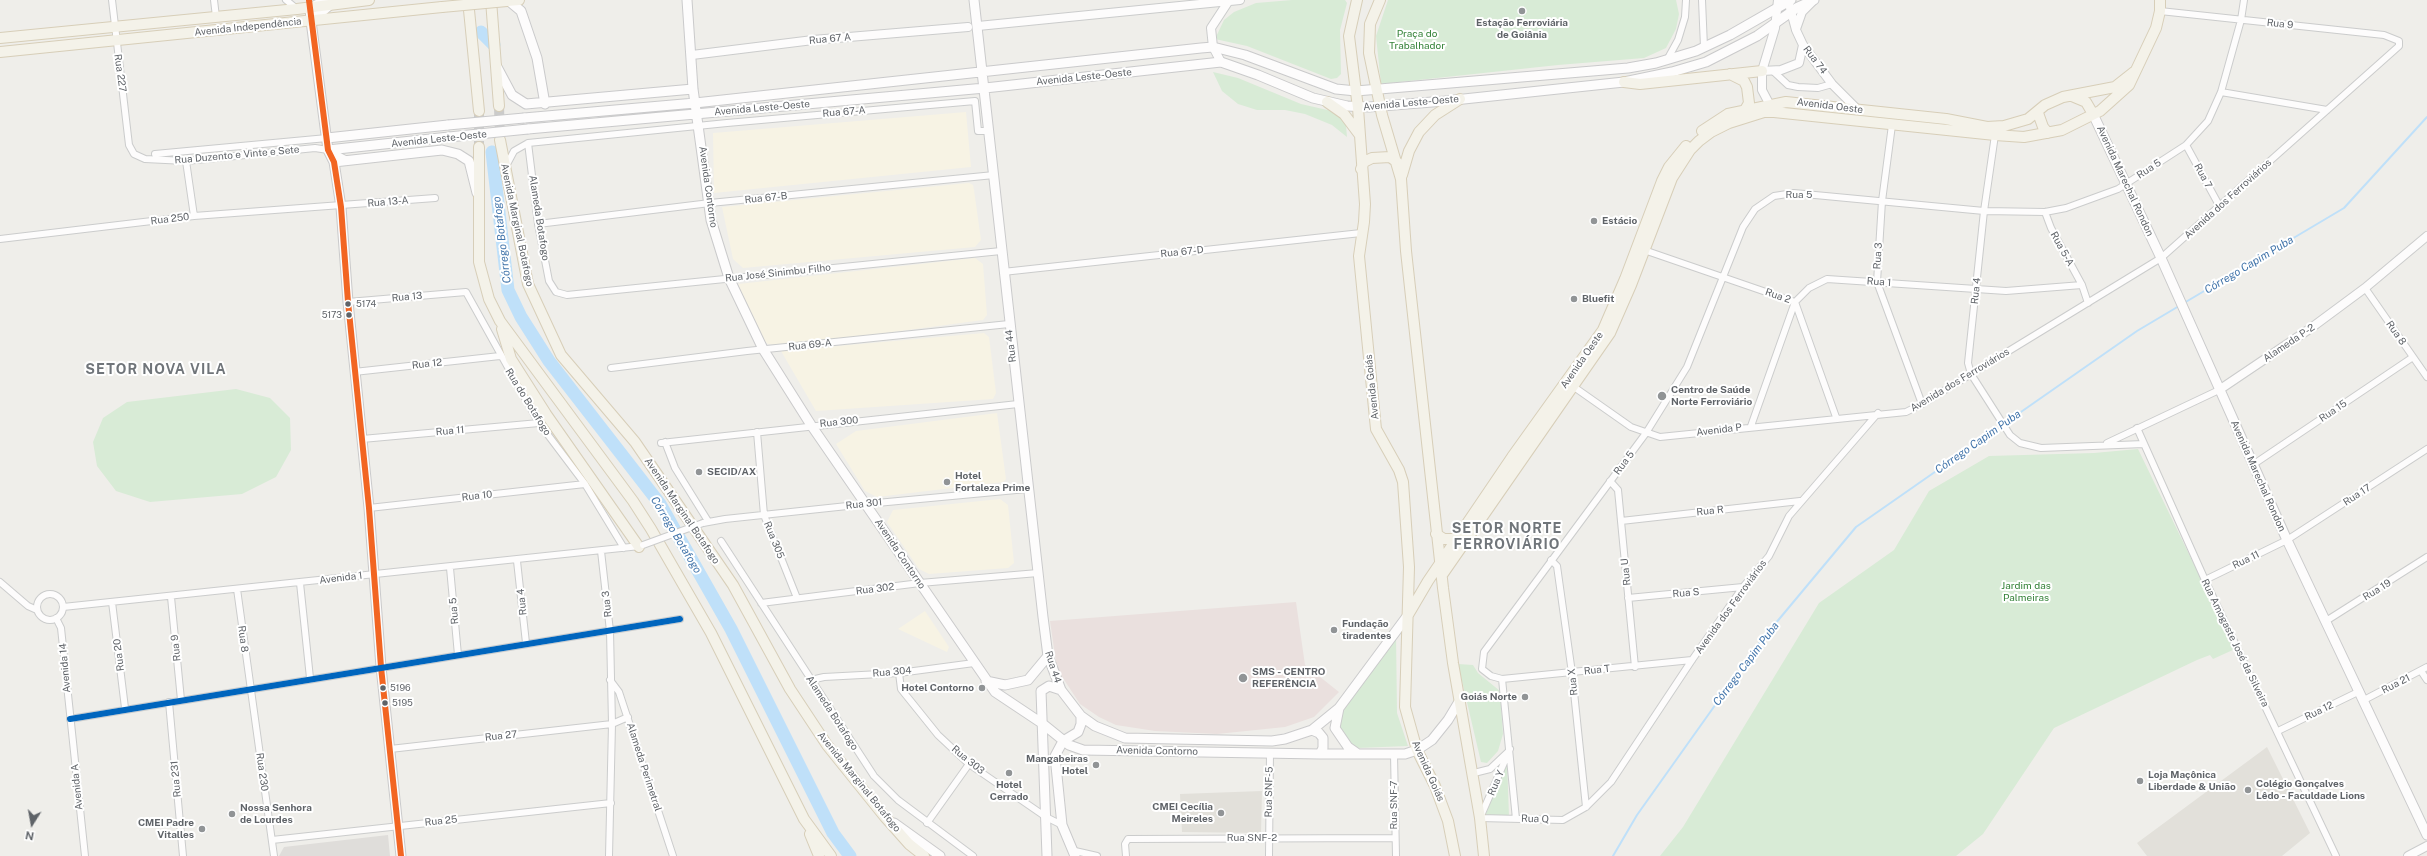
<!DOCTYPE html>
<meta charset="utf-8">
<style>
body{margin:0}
#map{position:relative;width:2427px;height:856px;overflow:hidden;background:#efeeea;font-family:"Public Sans",sans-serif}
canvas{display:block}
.north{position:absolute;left:12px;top:804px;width:40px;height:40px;-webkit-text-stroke:3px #fff;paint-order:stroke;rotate:191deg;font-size:11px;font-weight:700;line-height:16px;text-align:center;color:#5f6368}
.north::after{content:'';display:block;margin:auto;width:14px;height:18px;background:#5f6368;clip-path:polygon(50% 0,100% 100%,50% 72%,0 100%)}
</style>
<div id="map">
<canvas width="2427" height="856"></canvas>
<div class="north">N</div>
</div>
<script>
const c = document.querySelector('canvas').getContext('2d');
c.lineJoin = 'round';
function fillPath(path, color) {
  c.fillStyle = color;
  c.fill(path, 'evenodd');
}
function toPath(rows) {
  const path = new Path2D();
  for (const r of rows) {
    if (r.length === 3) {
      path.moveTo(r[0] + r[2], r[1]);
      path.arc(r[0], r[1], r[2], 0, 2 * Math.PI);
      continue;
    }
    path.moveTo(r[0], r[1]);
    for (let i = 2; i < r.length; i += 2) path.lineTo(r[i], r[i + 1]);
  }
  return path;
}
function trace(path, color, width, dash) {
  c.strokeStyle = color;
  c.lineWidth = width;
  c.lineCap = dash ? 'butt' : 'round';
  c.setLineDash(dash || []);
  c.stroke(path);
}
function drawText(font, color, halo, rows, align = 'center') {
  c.font = font + ' "Public Sans",sans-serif';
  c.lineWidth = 4;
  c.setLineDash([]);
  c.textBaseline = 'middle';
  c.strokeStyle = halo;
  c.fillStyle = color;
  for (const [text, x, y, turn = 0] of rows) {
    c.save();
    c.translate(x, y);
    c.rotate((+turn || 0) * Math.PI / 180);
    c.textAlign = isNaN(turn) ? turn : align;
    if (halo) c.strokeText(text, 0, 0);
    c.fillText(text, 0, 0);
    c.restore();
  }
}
const commercial = toPath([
 [966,112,971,167,714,193,713,133],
 [969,183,973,185,974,190,981,240,975,247,743,268,733,259,722,207],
 [975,258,983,264,987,315,983,320,803,344,780,346,768,344,761,338,738,284],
 [984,333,989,337,996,393,993,399,816,411,781,351],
 [997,413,1006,479,1003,482,877,497,865,491,836,444,856,431],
 [1000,499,1008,505,1014,563,1008,568,929,574,919,569,887,522,893,510],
 [925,611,949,647,947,652,898,629]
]);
const industrial = toPath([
 [388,835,390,856,279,856,284,847]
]);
const education = toPath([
 [2267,747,2310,833,2282,856,2147,856,2137,843],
 [1262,791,1261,833,1182,832,1180,794]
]);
const medical = toPath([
 [1296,602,1305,665,1339,692,1314,717,1285,727,1217,734,1155,731,1116,725,1099,717,1080,704,1057,669,1050,621]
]);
const green = toPath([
 [1292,0,1345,0,1347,3,1340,30,1341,74,1337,78,1331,79,1247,46,1215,39,1224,20,1234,12,1256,3],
 [1388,0,1676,0,1679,14,1676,29,1666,48,1644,58,1558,65,1381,84,1376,36],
 [1213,72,1238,78,1301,104,1345,114,1347,137,1332,125,1305,114,1285,110,1257,110,1238,104,1222,91],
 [236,389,270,398,290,418,291,450,276,477,242,494,150,502,116,491,97,466,93,442,103,418,127,402],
 [2138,449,2235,649,2213,659,2210,655,2197,660,2054,728,1983,834,1956,856,1660,856,1683,827,1819,603,1894,550,1929,491,1989,456,2094,453],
 [1396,634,1397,713,1408,746,1357,748,1351,746,1339,729,1339,713],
 [1458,664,1473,665,1478,673,1500,691,1503,734,1498,751,1487,763,1481,762],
 [1507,761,1509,816,1485,816]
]);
const stream = toPath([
 [2184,303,2344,208,2427,117],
 [1613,856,1637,815,1760,642,1856,527,2137,331,2179,306]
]);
const river = toPath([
 [481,32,494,45],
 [492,152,508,290,521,317,549,361,660,504,731,629,833,833,850,856]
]);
const primaryTunnel = toPath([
 [499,106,500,140],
 [479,111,479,147]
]);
const minor = toPath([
 [112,0,129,145,134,154,145,159,186,161,315,148,328,150,347,160],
 [214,0,216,17],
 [286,0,297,9],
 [1702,0,1704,47],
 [1667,60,1678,40,1685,17,1686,0],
 [1773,71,1788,85,1798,87,1818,88,1832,84],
 [2221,92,2327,110],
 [1892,125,1882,201,1877,282,1922,404],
 [1995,135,1984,211,1968,363,1971,374,2010,435,2020,443,2041,448,2144,444],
 [528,143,538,224,549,281,556,292,567,295,1001,251],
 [2186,145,2220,207],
 [155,154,327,138],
 [186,161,194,216],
 [506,166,514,151,528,143,727,123,975,101,978,131,989,131],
 [2045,212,2051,228,2082,285,2088,303],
 [538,224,710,203,994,175],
 [0,239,194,216,435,198],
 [1644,250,1795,302,1836,417],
 [1003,272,1361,233],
 [2365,288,2427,377],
 [348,302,466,292,539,423,585,484,624,548],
 [611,368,747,351,1009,324],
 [354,372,500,356],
 [1574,387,1631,427,1660,437,1906,412,1922,404,2161,258,2399,46,2399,41,2384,35,2160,11],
 [1751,426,1795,302,1809,288,1827,279,2006,291,2082,285],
 [2137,428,2205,580,2336,856],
 [757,432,764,515,797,598],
 [362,439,539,423],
 [665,442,675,468,708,521],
 [661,443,1018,404],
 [2107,443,2219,390],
 [2254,464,2413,357],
 [1610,481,1618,490,1635,667],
 [369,508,585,484],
 [1621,521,1800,501],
 [703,523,725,519,866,504,1027,489],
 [721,541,874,776,898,800,973,856],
 [601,551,610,631,612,724,609,856],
 [1551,560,1557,566,1572,673,1586,807],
 [517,561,526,643],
 [450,568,458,655],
 [2205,580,2287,540,2427,449],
 [0,582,28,606,37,610],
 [300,583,310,678],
 [237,589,274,856],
 [50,607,13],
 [171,597,181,700],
 [1628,598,1743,587],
 [112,602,125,708],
 [761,603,920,583,1038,573],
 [63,607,640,546],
 [56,618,61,628,85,856],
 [2326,621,2427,557],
 [1692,660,1502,679,1491,676,1482,669,1484,652,1646,433,1687,367,1743,227,1755,209,1774,196,1794,193,1984,211,2045,212,2066,208,2118,189,2186,145,2208,121,2221,92,2241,20,2244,0],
 [2421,671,2427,680],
 [899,673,901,689,938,735,969,764,1046,817,1062,825],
 [1502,679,1516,819],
 [610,680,619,692,673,856],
 [811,680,824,677,899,673,974,663],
 [2364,700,2427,667],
 [169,702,183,856],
 [70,719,680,619],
 [2278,731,2360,691],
 [390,749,612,724,628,717],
 [1510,749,1480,818,1563,820,1586,807,1611,782,1692,660,1743,587,1769,556,1789,516,1878,413],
 [1394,754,1396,856],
 [1474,773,1490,769,1508,752],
 [927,823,969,764],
 [272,840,611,803],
 [1075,851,1097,856],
 [1126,856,1125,844,1128,839,1394,838],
 [1269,856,1270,752]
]);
const tertiary = toPath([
 [1788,0,1796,30,1803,45,1832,84,1858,110],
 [978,26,1240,0],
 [1796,29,1802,12,1812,2],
 [692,55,813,40,968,27],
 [1221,62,1213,47,1211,28,1228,2],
 [1762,71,1781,70,1799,63,1803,45],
 [1772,109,1762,90,1762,71,1775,28,1778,0],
 [2219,390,2311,328,2365,288,2427,236],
 [2408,856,2427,846]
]);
const secondary = toPath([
 [326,0,310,8,311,21,328,150,334,162,341,207,348,302,369,508,381,667,401,856],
 [687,0,693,89,711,220,729,278,763,349,811,425,995,692,1043,724,1069,745,1083,750,1320,754,1405,754,1417,750,1432,740,1448,720,1460,700],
 [974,0,1043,617,1048,656,1061,690,1081,716,1095,726,1125,738,1272,741,1285,739,1312,730,1339,708,1408,615],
 [509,1,521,11,537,58,545,104],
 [311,21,331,4],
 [496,65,512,95,526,104,693,89],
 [2093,114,2161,258,2287,540,2427,835],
 [524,118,695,103,1201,48,1213,47,1245,55,1336,89,1356,91,1628,68,1656,63,1696,51,1730,35,1791,0],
 [528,129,985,88,1221,62,1258,75,1313,98,1347,106,1369,107,1445,101,1624,82,1672,72,1706,62,1757,36,1798,7,1814,0],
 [327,138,448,125],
 [328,150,449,137],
 [334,162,442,150,458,154,469,161,477,193],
 [986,681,1005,685,1028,680,1048,656],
 [1339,708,1335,728,1348,747,1358,754],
 [1312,730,1319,733,1323,738,1323,748,1320,754],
 [894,823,940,856],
 [1047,856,1041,691,1049,686,1061,690],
 [1075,856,1062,825,1055,756,1063,741,1078,732,1081,724,1081,716]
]);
const primary = toPath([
 [468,0,479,111],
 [491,0,499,106],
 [1357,0,1349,36,1358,108,1365,204,1364,222,1359,256,1376,429,1399,470,1403,482,1409,567,1405,707,1417,750,1435,786,1448,821,1455,856],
 [1380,0,1370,24,1369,53,1382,115,1401,179,1406,251,1443,588,1453,663,1480,818,1484,856],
 [507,1,519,0],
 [0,38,297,9,369,0],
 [0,52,442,7],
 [1730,74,1744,81,1747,87,1749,103,1745,110],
 [1624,82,1640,84,1762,71],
 [2074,97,2086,102,2093,114],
 [1327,102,1344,114,1359,134],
 [2038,113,2043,127,2048,133],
 [1702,131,1728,114,1786,102,1946,119,1987,127,2004,126,2028,119,2045,105,2063,97,2115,87,2134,72],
 [500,140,528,284,561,355,635,442,733,585,790,689,827,745,885,817,909,844,924,856],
 [479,147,479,262,489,299,500,321,633,501,651,529,711,633,804,819,831,856],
 [1361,169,1364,162,1372,158,1390,157,1397,162],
 [1402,175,1409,151,1419,132,1435,115,1460,99],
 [502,329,511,359,546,414,639,547],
 [1436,534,1444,539,1458,539],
 [1442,575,1610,333,1631,285,1672,178,1690,150,1699,141,1711,132,1729,123,1764,112,1774,112,1995,135,2024,137,2062,130,2100,111,2129,85,2156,28,2160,11,2160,0],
 [1408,615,1428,581,1512,457,1603,330,1625,279,1662,181,1669,167,1686,146],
 [810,834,819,856]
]);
const minorBridge = toPath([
 [643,545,703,523]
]);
const secondaryBridge = toPath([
 [448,125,524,118],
 [449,137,528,129]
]);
const primaryBridge = toPath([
 [442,7,507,1]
]);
const bus1 = toPath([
 [309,0,328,150,334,162,341,207,348,302,369,508,381,667,401,856]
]);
const bus2 = toPath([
 [70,719,680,619]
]);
const markers = [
 [1522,11,4,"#919496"],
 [1594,221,4,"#919496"],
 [1574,299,4,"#919496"],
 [348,304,3.5,"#5f6368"],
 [349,315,3.5,"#5f6368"],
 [1662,396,5,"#919496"],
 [699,472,4,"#919496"],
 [947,482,4,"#919496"],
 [1334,630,4,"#919496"],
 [1243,678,5,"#919496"],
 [383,688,3.5,"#5f6368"],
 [982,688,4,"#919496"],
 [1525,697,4,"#919496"],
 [385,703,3.5,"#5f6368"],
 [1096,765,4,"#919496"],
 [1009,773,4,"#919496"],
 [2140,781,4,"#919496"],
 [2248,790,4,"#919496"],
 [1221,813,4,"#919496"],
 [232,814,4,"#919496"],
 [202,829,4,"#919496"]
];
const busNames = [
 ["5174",356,304],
 ["5173",342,315,"right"],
 ["5196",390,688],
 ["5195",392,703]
];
const poiNames = [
 ["Estação Ferroviária",1522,23,"center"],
 ["de Goiânia",1522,35,"center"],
 ["Estácio",1602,221],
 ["Bluefit",1582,299],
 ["Centro de Saúde",1671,390],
 ["Norte Ferroviário",1671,402],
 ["SECID/AX",707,472],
 ["Hotel",955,476],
 ["Fortaleza Prime",955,488],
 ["Fundação",1342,624],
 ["tiradentes",1342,636],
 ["SMS - CENTRO",1252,672],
 ["REFERÊNCIA",1252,684],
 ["Hotel Contorno",974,688,"right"],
 ["Goiás Norte",1517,697,"right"],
 ["Mangabeiras",1088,759,"right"],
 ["Hotel",1088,771,"right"],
 ["Loja Maçônica",2148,775],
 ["Liberdade & União",2148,787],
 ["Colégio Gonçalves",2256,784],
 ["Lêdo - Faculdade Lions",2256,796],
 ["Hotel",1009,785,"center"],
 ["Cerrado",1009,797,"center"],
 ["CMEI Cecília",1213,807,"right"],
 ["Meireles",1213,819,"right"],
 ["Nossa Senhora",240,808],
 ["de Lourdes",240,820],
 ["CMEI Padre",194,823,"right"],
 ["Vitalles",194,835,"right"]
];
const streetNames = [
 ["Rua 9",2280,24,6],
 ["Avenida Independência",248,27,-6],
 ["Rua 67 A",830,39,-5],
 ["Rua 74",1815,60,53],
 ["Rua 227",120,73,82],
 ["Avenida Leste-Oeste",1084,77,-6],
 ["Avenida Leste-Oeste",1411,103,-5],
 ["Avenida Oeste",1830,106,7],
 ["Avenida Leste-Oeste",762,108,-5],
 ["Rua 67-A",844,112,-5],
 ["Avenida Leste-Oeste",439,139,-6],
 ["Rua Duzento e Vinte e Sete",237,155,-5],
 ["Rua 5",2149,169,-33],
 ["Rua 7",2203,176,62],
 ["Avenida Marechal Rondon",2125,181,65],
 ["Avenida Contorno",708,187,82],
 ["Rua 5",1799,195],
 ["Rua 67-B",766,198,-6],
 ["Avenida dos Ferroviários",2228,199,-42],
 ["Rua 13-A",388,202,-5],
 ["Alameda Botafogo",539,218,81],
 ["Rua 250",170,219,-7],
 ["Avenida Marginal Botafogo",517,225,78],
 ["Rua 5-A",2062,249,61],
 ["Rua 67-D",1182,252,-6],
 ["Rua 3",1878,256,-87],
 ["Rua José Sinimbu Filho",778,273,-6],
 ["Rua 1",1879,282,4],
 ["Rua 4",1976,291,-84],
 ["Rua 2",1778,296,19],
 ["Rua 13",407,297,-5],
 ["Rua 8",2396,333,55],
 ["Alameda P-2",2289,343,-34],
 ["Rua 69-A",810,345,-6],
 ["Rua 44",1011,346,-97],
 ["Avenida Oeste",1582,360,-55],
 ["Rua 12",427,364,-6],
 ["Avenida dos Ferroviários",1960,380,-31],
 ["Avenida Goiás",1372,387,-96],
 ["Rua do Botafogo",528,402,58],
 ["Rua 15",2333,411,-34],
 ["Rua 300",839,422,-6],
 ["Avenida P",1719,430,-7],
 ["Rua 11",450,431,-5],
 ["Rua 5",1624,463,-53],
 ["Avenida Marechal Rondon",2258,476,66],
 ["Rua 17",2357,495,-33],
 ["Rua 10",477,496,-6],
 ["Rua 301",864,504,-6],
 ["Avenida Marginal Botafogo",682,511,56],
 ["Rua R",1710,511,-6],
 ["Rua 305",774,540,68],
 ["Avenida Contorno",900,554,56],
 ["Rua 11",2246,560,-26],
 ["Rua U",1626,572,-96],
 ["Avenida 1",341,578,-7],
 ["Rua 302",875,589,-7],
 ["Rua 19",2377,590,-32],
 ["Rua S",1686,593,-5],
 ["Rua 4",522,602,-96],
 ["Rua 3",607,604,-96],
 ["Avenida dos Ferroviários",1731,607,-54],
 ["Rua 5",454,611,-95],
 ["Rua 8",243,639,83],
 ["Rua Amogaste José da Silveira",2235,643,64],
 ["Rua 9",176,648,-96],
 ["Rua 20",119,655,-97],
 ["Rua 44",1053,667,72],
 ["Avenida 14",65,668,-95],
 ["Rua T",1597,670,-6],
 ["Rua 304",892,672,-5],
 ["Rua X",1573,682,-96],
 ["Rua 21",2396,684,-27],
 ["Rua 12",2319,711,-26],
 ["Alameda Botafogo",832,713,57],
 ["Rua 27",501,736,-6],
 ["Avenida Contorno",1157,751,1],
 ["Rua 303",968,760,39],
 ["Alameda Perimetral",644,767,72],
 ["Avenida Goiás",1428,771,66],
 ["Rua 230",262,772,82],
 ["Rua 231",176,779,-95],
 ["Avenida Marginal Botafogo",859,782,51],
 ["Rua Y",1496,783,-67],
 ["Avenida A",77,787,-96],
 ["Rua SNF-5",1269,792,-89],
 ["Rua SNF-7",1394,805,-90],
 ["Rua Q",1535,819,1],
 ["Rua 25",441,821,-6],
 ["Rua SNF-2",1252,838]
];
const parkNames = [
 ["Praça do",1417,34],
 ["Trabalhador",1417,46],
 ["Jardim das",2026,586],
 ["Palmeiras",2026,598]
];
const waterNames = [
 ["Córrego Botafogo",502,240,-97],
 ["Córrego Capim Puba",2249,265,-31],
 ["Córrego Capim Puba",1978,442,-35],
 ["Córrego Botafogo",676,535,59],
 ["Córrego Capim Puba",1746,664,-53]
];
const districtNames = [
 ["SETOR NOVA VILA",156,370],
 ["SETOR NORTE",1507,529],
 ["FERROVIÁRIO",1507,545]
];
fillPath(commercial, '#f7f3e4');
fillPath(industrial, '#dfddda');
fillPath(education, '#e2e0da');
fillPath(medical, '#eae0de');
fillPath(green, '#d8ebd6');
trace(stream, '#bfe0f9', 2);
trace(river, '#bfe0f9', 13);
trace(primaryTunnel, '#cbcbca', 10, [10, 5]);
trace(minor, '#cbcccc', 8);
trace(tertiary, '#cbcccc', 10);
trace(secondary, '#cacacb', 11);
trace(primary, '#d7ceb8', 12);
trace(minor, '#fdfcfc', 6);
trace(tertiary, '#fdfcfc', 8);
trace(secondary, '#fdfcfc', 9);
trace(primary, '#f4f2e9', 10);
trace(minorBridge, '#cbcccc', 8, []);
trace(secondaryBridge, '#cacacb', 11, []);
trace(primaryBridge, '#d7ceb8', 12, []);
trace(minorBridge, '#fdfcfc', 6);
trace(secondaryBridge, '#fdfcfc', 9);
trace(primaryBridge, '#f4f2e9', 10);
trace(bus1, '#f26522', 6);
trace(bus2, '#0065bd', 6);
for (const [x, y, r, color] of markers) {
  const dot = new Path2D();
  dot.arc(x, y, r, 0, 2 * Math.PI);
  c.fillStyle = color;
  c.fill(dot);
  trace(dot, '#fff', 1.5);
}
drawText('9px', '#5f6368', '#fff', busNames, 'left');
drawText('bold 10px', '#5f6368', '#fff', poiNames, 'left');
drawText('10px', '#5f6368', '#fff', streetNames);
drawText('10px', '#348238', '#fff', parkNames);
drawText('italic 11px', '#4174aa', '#fff', waterNames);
c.letterSpacing = '1px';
drawText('bold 14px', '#70757a', '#fff', districtNames);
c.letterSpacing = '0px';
</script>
